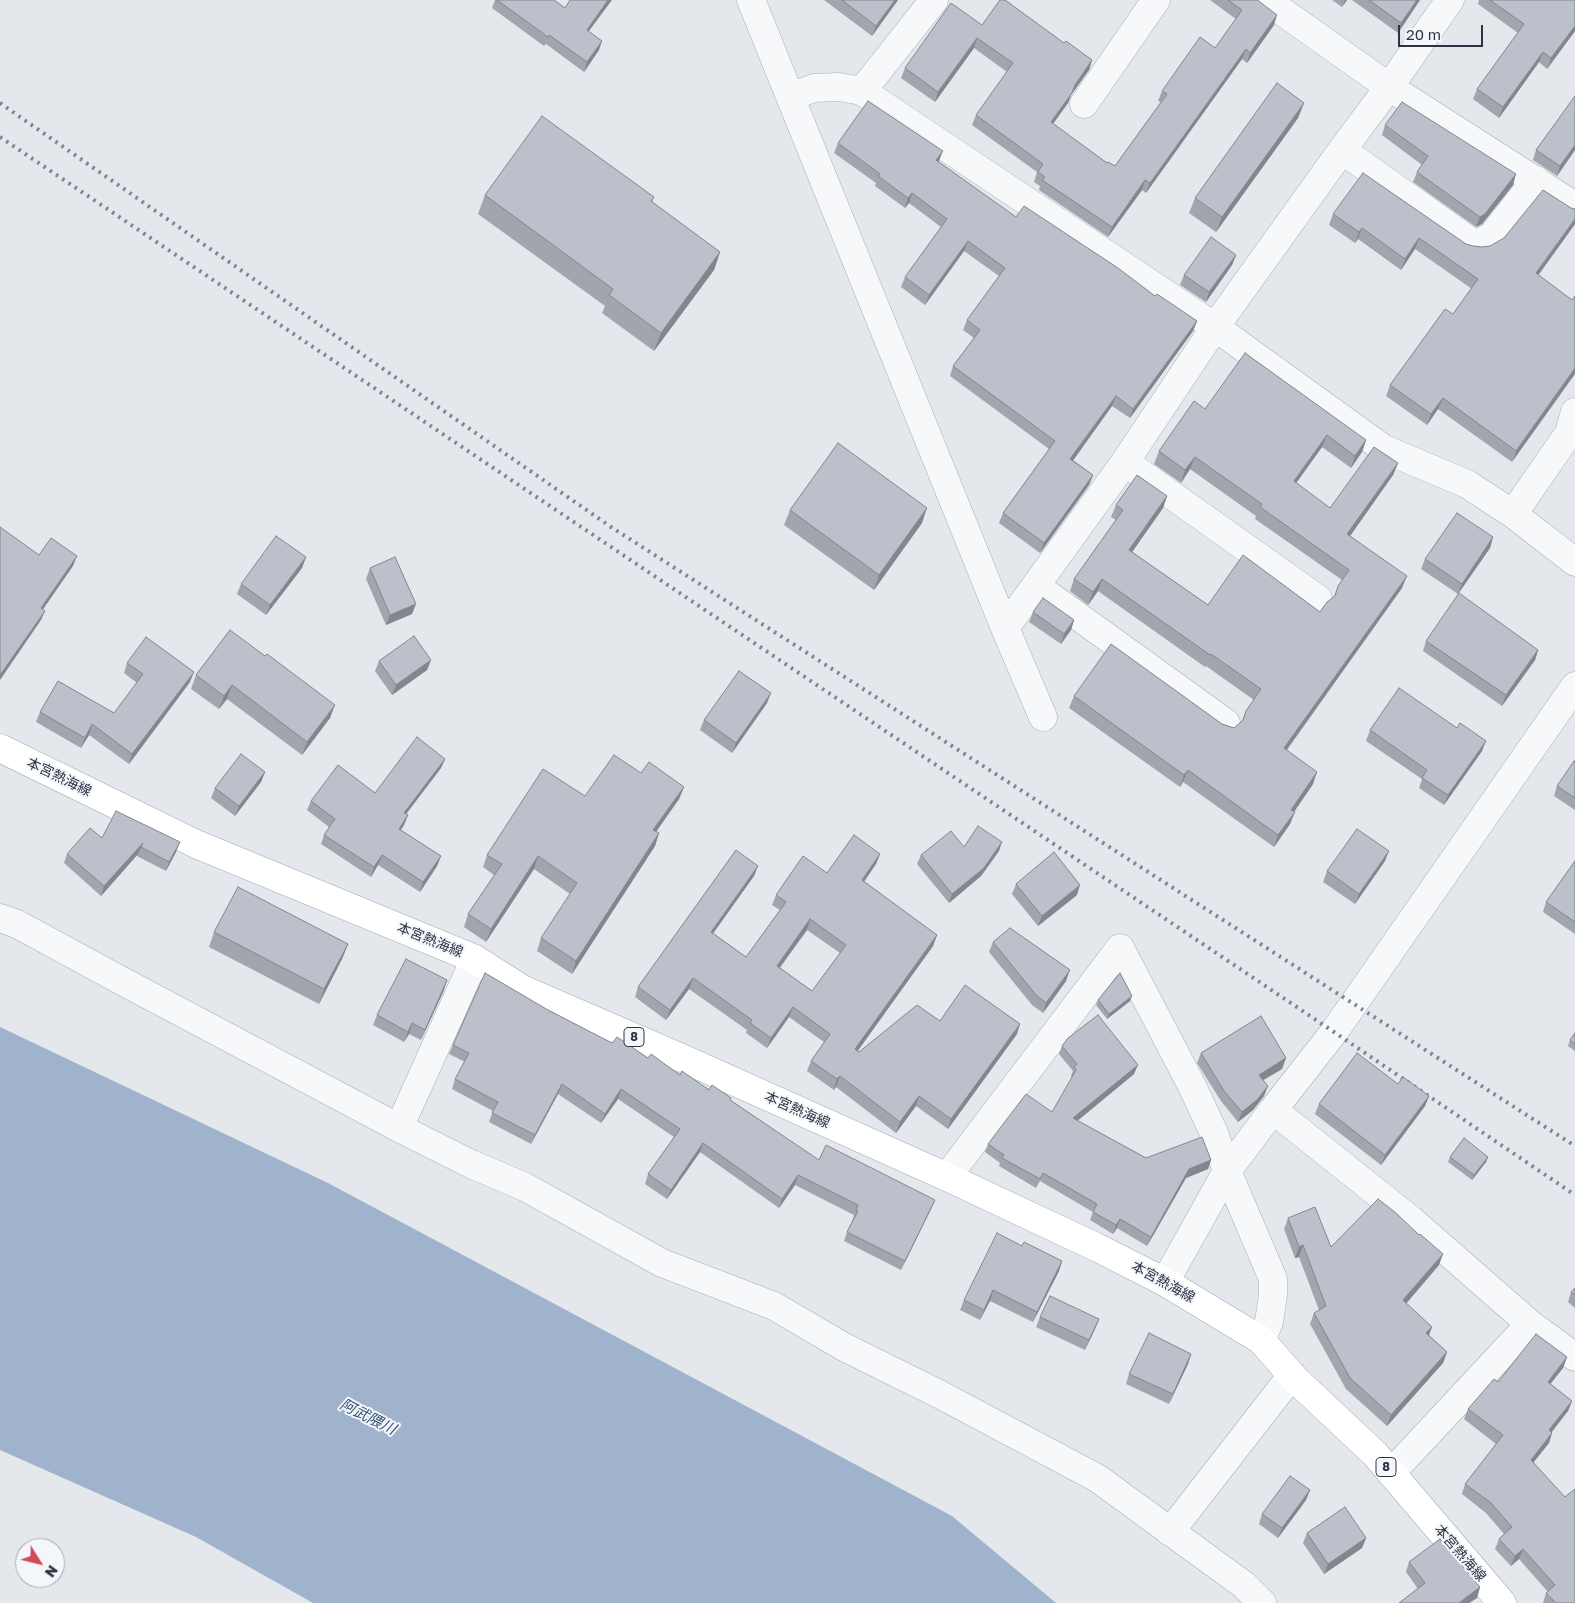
<!DOCTYPE html>
<meta charset="utf-8">
<style>
body{margin:0}
#map{position:relative;width:1575px;height:1603px;overflow:hidden;background:#e4e7ec;font-family:"Golos Text",sans-serif}
canvas{display:block}
.north{position:absolute;left:15px;top:1538px;width:50px;height:50px;box-sizing:border-box;background:#f4f6f9;border:1px solid #a4a8b1;border-radius:50%;rotate:126deg;font-size:14px;font-weight:700;line-height:20px;text-align:center;color:#2b3445}
.north::after{content:'';display:block;margin:auto;width:18px;height:22px;background:#d1495b;clip-path:polygon(50% 0,100% 100%,50% 72%,0 100%)}
.scale{position:absolute;left:1398px;top:25px;width:85px;height:22px;box-sizing:border-box;border:2px solid #2b3445;border-top:0;padding-left:6px;font-size:15px;line-height:18px;white-space:nowrap;color:#2b3445;-webkit-text-stroke:4px #f4f6f9;paint-order:stroke}
</style>
<div id="map">
<canvas width="1575" height="1603"></canvas>
<div class="north">N</div>
<div class="scale">20 m</div>
</div>
<script>
const c = document.querySelector('canvas').getContext('2d');
c.lineJoin = 'round';
function fillPath(path, color) {
  c.fillStyle = color;
  c.fill(path, 'evenodd');
}
function toPath(rows) {
  const path = new Path2D();
  for (const r of rows) {
    path.moveTo(r[0], r[1]);
    for (let i = 2; i < r.length; i += 2) path.lineTo(r[i], r[i + 1]);
  }
  return path;
}
function trace(path, color, width, dash) {
  c.strokeStyle = color;
  c.lineWidth = width;
  c.lineCap = dash ? 'butt' : 'round';
  c.setLineDash(dash || []);
  c.stroke(path);
}
function drawText(font, color, halo, rows, align = 'center') {
  c.font = font + ' "Golos Text","Noto Sans JP",sans-serif';
  c.lineWidth = 4;
  c.setLineDash([]);
  c.textBaseline = 'middle';
  c.strokeStyle = halo;
  c.fillStyle = color;
  for (const [text, x, y, turn = 0] of rows) {
    c.save();
    c.translate(x, y);
    c.rotate((+turn || 0) * Math.PI / 180);
    c.textAlign = isNaN(turn) ? turn : align;
    if (halo) c.strokeText(text, 0, 0);
    c.fillText(text, 0, 0);
    c.restore();
  }
}
const water = toPath([
 [0,1027,328,1183,952,1516,1056,1603,313,1603,196,1537,0,1450]
]);
const minor = toPath([
 [751,0,1005,628,1043,717],
 [1266,0,1389,87,1575,206],
 [862,91,934,0],
 [790,97,814,88,839,87,862,91,1215,327,1384,449,1467,484,1513,514,1575,562],
 [1084,104,1156,0],
 [1342,150,1471,242,1479,243,1492,236,1536,180],
 [1125,462,1318,599],
 [1513,514,1569,433,1575,412],
 [1036,586,1226,723],
 [1005,628,1125,462,1215,327,1342,150,1389,87,1450,0],
 [1575,686,1334,1032,1273,1110,1410,1219,1530,1324,1575,1357],
 [0,918,17,924,122,981,399,1128,471,1164,525,1187,662,1263,774,1306,844,1347,939,1394,1097,1478,1244,1585,1262,1603],
 [399,1128,475,959],
 [947,1177,1120,948,1191,1084,1214,1133,1227,1171,1273,1279,1273,1295,1269,1322,1261,1340],
 [1165,1282,1227,1171,1273,1110],
 [1391,1473,1530,1324],
 [1170,1532,1292,1375]
]);
const major = toPath([
 [0,748,196,844,475,959,522,989,684,1059,947,1177,1096,1247,1165,1282,1261,1340,1295,1379,1375,1454,1502,1603]
]);
const rail = toPath([
 [0,103,611,527,1575,1146],
 [0,137,1334,1032,1575,1195]
]);
const wall = toPath([
 [495,0,554,0,589,31,599,50,584,72,546,44,544,46,492,8],
 [824,0,898,0,872,36],
 [1210,0,1258,0,1274,25,1247,63,1242,59,1146,193,1142,190,1108,237,1039,190,1040,186,1034,182,1037,172,972,125,976,115,1007,72,974,48,935,102,901,78,905,68,982,25,1064,43,1092,60,1089,70,1071,95,1068,103,1053,124,1107,163,1115,166,1161,102,1158,101,1162,91,1215,48,1236,19],
 [1332,0,1347,0,1342,7],
 [1352,0,1420,0,1398,33],
 [1479,0,1575,0,1575,31,1547,69,1539,62,1499,118,1473,99,1477,89,1518,33,1478,4],
 [1304,103,1298,118,1216,232,1189,213,1195,198],
 [1385,125,1513,185,1482,224,1476,227,1413,182,1417,172,1422,165,1382,135],
 [838,143,939,162,1016,217,1155,296,1197,321,1193,331,1130,418,1112,406,1073,460,1093,475,1089,485,1040,553,999,523,1003,513,1049,449,950,376,953,366,974,338,963,330,967,320,999,276,964,251,925,305,901,287,905,277,941,227,909,203,905,208,875,186,876,183,834,153],
 [1536,150,1575,150,1557,176,1533,160],
 [485,195,654,197,652,202,720,252,714,270,654,351,602,313,605,306,478,214],
 [1571,208,1575,209,1575,224,1538,275,1572,300,1512,462,1438,409,1427,425,1386,396,1390,385,1453,314,1472,289,1415,249,1401,270,1358,239,1355,243,1329,225,1333,214,1466,244,1473,246,1482,247,1490,246],
 [1236,255,1232,265,1206,302,1180,285,1184,275],
 [1205,409,1366,440,1362,452,1351,468,1322,447,1296,483,1330,508,1398,463,1393,475,1350,536,1402,588,1287,750,1313,784,1294,812,1290,824,1274,847,1183,782,1180,787,1069,708,1074,696,1222,724,1234,728,1242,721,1246,711,1254,700,1206,666,1205,667,1098,591,1088,605,1070,591,1074,579,1116,520,1111,517,1116,505,1167,496,1163,508,1132,552,1208,605,1320,612,1334,597,1338,586,1342,580,1255,519,1256,516,1190,469,1181,483,1154,464,1159,451],
 [790,510,922,523,874,590,784,525],
 [1493,537,1490,548,1458,594,1421,569,1425,559],
 [306,557,302,568,266,615,237,594,241,584],
 [370,568,412,614,386,625,366,579],
 [1033,612,1074,620,1071,630,1061,644,1029,622],
 [230,630,330,718,302,755,227,699,219,709,191,689,196,675],
 [1426,641,1538,650,1535,660,1502,706,1423,651],
 [431,660,427,670,392,695,375,671,379,661],
 [127,663,190,682,129,764,89,735,81,748,36,722,40,712,114,713,137,683,124,673],
 [767,703,732,753,700,730,704,720],
 [1370,730,1482,751,1444,805,1419,788,1422,779,1366,741],
 [445,759,441,768,406,814,408,815,404,825,401,830,441,856,437,866,420,892,378,865,371,877,321,844,324,835,329,827,307,810,311,801,375,793],
 [1575,762,1575,810,1554,796,1557,786],
 [265,772,261,782,235,816,211,798,215,788],
 [641,773,684,787,679,799,656,831,659,833,655,846,572,974,537,951,541,938,570,894,534,869,486,942,464,927,468,914,494,875,483,867,487,855,585,796],
 [102,838,176,852,166,871,137,856,138,854,101,896,64,863,67,854],
 [964,847,999,851,981,876,949,903,917,864,921,855],
 [880,854,876,864,864,882,937,935,933,946,857,1051,859,1052,940,1021,1017,1034,948,1129,916,1106,896,1133,836,1087,834,1090,807,1071,811,1061,824,1042,789,1017,767,1048,746,1033,747,1030,689,989,666,1020,635,997,638,987,758,866,754,876,713,933,746,957,780,910,772,905,776,895,827,873],
 [807,930,840,953,812,991,780,968],
 [1385,861,1355,904,1323,882,1327,871],
 [1575,861,1575,934,1543,912,1546,902],
 [1016,884,1077,895,1038,926,1012,894],
 [214,932,348,944,342,959,319,1004,209,947],
 [993,942,1066,981,1043,1013,1032,1005,989,952],
 [444,990,421,1040,409,1034,404,1042,373,1025,377,1015],
 [1098,1000,1130,1001,1107,1019,1096,1005],
 [548,1010,612,1043,648,1058,730,1100,819,1160,935,1200,931,1209,901,1270,844,1241,847,1232,853,1219,854,1215,795,1185,779,1208,700,1152,667,1199,645,1184,648,1174,674,1137,618,1099,601,1123,558,1094,531,1144,489,1122,493,1111,452,1089,455,1079,465,1062,449,1054,453,1045],
 [1575,1033,1575,1051,1568,1046,1570,1040],
 [1062,1046,1134,1074,1077,1121,1146,1158,1211,1160,1208,1169,1186,1178,1147,1246,1117,1228,1113,1234,1090,1220,1093,1212,1040,1181,1036,1188,999,1166,1000,1163,985,1152,988,1144,1052,1112,1072,1077,1071,1076,1073,1071,1059,1054],
 [1201,1053,1286,1058,1282,1069,1263,1080,1264,1096,1253,1110,1238,1122,1221,1101,1197,1063],
 [1398,1084,1429,1096,1425,1106,1381,1165,1315,1114,1319,1104],
 [1450,1157,1488,1157,1486,1162,1472,1180,1448,1162],
 [1288,1218,1331,1247,1439,1265,1406,1303,1429,1335,1447,1352,1443,1363,1387,1426,1346,1389,1310,1324,1314,1313,1319,1310,1299,1257,1295,1258,1284,1229],
 [1022,1246,1062,1261,1059,1271,1033,1322,990,1301,980,1320,960,1310,964,1300],
 [1575,1288,1575,1308,1568,1302,1571,1292],
 [1040,1317,1099,1319,1095,1329,1085,1350,1036,1327],
 [1191,1354,1188,1364,1169,1404,1126,1384,1129,1374],
 [1567,1357,1563,1368,1550,1384,1572,1401,1568,1411,1552,1432,1549,1443,1534,1462,1575,1603,1543,1603,1546,1593,1548,1592,1519,1559,1511,1566,1495,1549,1499,1539,1504,1534,1486,1513,1462,1494,1465,1484,1496,1444,1464,1419,1468,1409,1498,1382],
 [1310,1490,1306,1500,1278,1538,1259,1524,1262,1514],
 [1307,1533,1366,1538,1362,1548,1324,1574,1303,1543],
 [1409,1562,1480,1587,1477,1598,1469,1603,1399,1603,1418,1589,1406,1572]
]);
const shadedWall = toPath([
 [608,0,612,0,583,39,587,30],
 [895,0,898,0,872,36,876,26],
 [1345,0,1347,0,1342,7],
 [1417,0,1420,0,1398,33,1401,23],
 [1277,15,1274,25,1247,63,1250,53],
 [1575,26,1575,31,1547,69,1551,58],
 [977,38,974,48,935,102,938,92],
 [602,41,599,50,584,72,587,62],
 [1246,49,1242,59,1146,193,1150,183],
 [1543,52,1539,62,1499,118,1503,107],
 [1092,60,1089,70,1071,95,1068,103,1047,132,1051,122,1075,85],
 [1304,103,1298,118,1216,232,1222,217],
 [1575,145,1575,150,1557,176,1560,166],
 [943,151,939,161,933,170,936,160],
 [1516,174,1513,185,1482,224,1476,227,1480,217],
 [1145,180,1142,190,1108,237,1112,227],
 [912,193,909,203,905,208,908,198],
 [1575,219,1575,224,1532,284,1536,273],
 [1362,228,1358,239,1355,243,1359,232],
 [1419,238,1415,249,1401,270,1405,259],
 [968,241,964,251,925,305,929,295],
 [720,252,714,270,654,351,661,333],
 [1236,255,1232,265,1206,302,1209,292],
 [1197,321,1193,331,1130,418,1133,409],
 [1575,368,1575,374,1512,462,1516,451],
 [1116,396,1112,406,1067,469,1070,459],
 [1443,398,1438,409,1427,425,1431,414],
 [1327,435,1322,447,1289,493,1294,481],
 [1366,440,1362,452,1351,468,1355,456],
 [1195,457,1190,469,1181,483,1185,470],
 [1398,463,1393,475,1343,546,1347,534],
 [1093,475,1089,485,1040,553,1044,543],
 [1167,496,1163,508,1125,562,1129,550],
 [927,508,922,523,874,590,879,575],
 [1493,537,1490,548,1458,594,1462,584],
 [77,556,73,566,37,618,41,608],
 [306,557,302,568,266,615,270,605],
 [1407,576,1402,588,1279,760,1284,748],
 [1102,579,1098,591,1088,605,1093,592],
 [416,604,412,614,386,625,390,615],
 [45,611,41,620,0,680,0,675],
 [1074,620,1071,630,1061,644,1064,634],
 [1538,650,1535,660,1502,706,1506,695],
 [431,660,427,670,392,695,396,685],
 [194,672,190,682,129,764,132,754],
 [232,685,227,699,219,709,224,696],
 [771,693,767,703,732,753,736,743],
 [335,705,330,718,302,755,307,742],
 [92,724,89,735,81,748,85,738],
 [1486,741,1482,751,1444,805,1448,795],
 [445,759,441,768,400,822,404,813],
 [1188,770,1183,782,1180,787,1184,775],
 [265,772,261,782,235,816,239,806],
 [1317,772,1313,784,1287,822,1291,810],
 [684,787,679,799,649,842,653,830],
 [1295,812,1290,824,1274,847,1278,835],
 [408,815,404,825,395,839,399,829],
 [659,833,655,846,572,974,576,961],
 [180,842,176,852,166,871,169,862],
 [1002,842,999,851,981,876,949,903,952,894],
 [143,843,138,854,101,896,104,886],
 [1389,851,1385,861,1355,904,1359,894],
 [880,854,876,864,858,890,862,880],
 [382,855,378,865,371,877,374,867],
 [441,856,437,866,420,892,423,882],
 [538,856,534,869,486,942,491,929],
 [758,866,754,876,707,942,711,932],
 [1080,885,1077,895,1038,926,1042,916],
 [810,919,807,930,773,976,777,966],
 [937,935,933,946,852,1059,855,1049],
 [348,944,342,959,319,1004,324,989],
 [1070,970,1066,981,1043,1013,1046,1003],
 [693,978,689,989,666,1020,670,1010],
 [447,980,444,990,421,1040,425,1030],
 [1132,996,1130,1001,1107,1019,1109,1014],
 [793,1007,789,1017,767,1048,771,1038],
 [412,1023,409,1034,404,1042,408,1032],
 [1020,1024,1017,1034,948,1129,951,1119],
 [1286,1058,1282,1069,1255,1085,1259,1075],
 [1138,1065,1134,1074,1070,1127,1073,1118],
 [840,1076,836,1087,834,1090,837,1079],
 [562,1084,558,1094,531,1144,535,1135],
 [1268,1086,1264,1096,1253,1110,1238,1122,1242,1112],
 [621,1089,618,1099,601,1123,605,1114],
 [919,1096,916,1106,896,1133,900,1122],
 [1429,1096,1425,1106,1381,1165,1385,1155],
 [703,1143,700,1152,667,1199,671,1190],
 [1488,1157,1486,1162,1472,1180,1474,1175],
 [1211,1160,1208,1169,1186,1178,1147,1246,1151,1237,1189,1169],
 [798,1175,795,1185,779,1208,782,1199],
 [935,1200,931,1209,901,1270,905,1261],
 [1120,1219,1117,1228,1113,1234,1116,1225],
 [1303,1245,1299,1257,1295,1258,1299,1247],
 [1443,1254,1439,1265,1399,1312,1403,1300],
 [1062,1261,1059,1271,1033,1322,1037,1312],
 [993,1290,990,1301,980,1320,984,1310],
 [1099,1319,1095,1329,1085,1350,1089,1340],
 [1432,1327,1428,1338,1426,1333],
 [1447,1352,1443,1363,1387,1426,1391,1415],
 [1191,1354,1188,1364,1169,1404,1173,1394],
 [1567,1357,1563,1368,1544,1392,1548,1382],
 [1572,1401,1568,1411,1545,1440,1549,1430],
 [1552,1433,1549,1443,1527,1470,1531,1460],
 [1310,1490,1306,1500,1278,1538,1282,1528],
 [1366,1538,1362,1548,1324,1574,1328,1564],
 [1523,1549,1519,1559,1511,1566,1515,1556],
 [1480,1587,1477,1598,1469,1603,1459,1603]
]);
const building = toPath([
 [497,0,554,0,565,8,570,0,608,0,587,30,602,41,587,62,549,35,548,37,497,0],
 [842,0,895,0,876,26,842,0],
 [1000,0,1005,0,1064,43,1066,41,1092,60,1075,85,1072,93,1051,122,1107,163,1108,162,1115,166,1167,94,1162,91,1200,37,1215,48,1242,10,1228,0,1258,0,1260,2,1277,15,1250,53,1246,49,1150,183,1145,180,1112,227,1042,180,1045,177,1038,172,1043,164,976,115,1013,63,977,38,938,92,905,68,951,3,982,25,1000,0],
 [1369,0,1417,0,1401,23,1369,0],
 [1490,0,1575,0,1575,26,1551,58,1543,52,1503,107,1477,89,1524,24,1490,0],
 [1277,83,1304,103,1222,217,1195,198,1277,83],
 [1575,96,1575,145,1560,166,1536,150,1575,96],
 [868,101,943,151,936,160,1016,217,1024,206,1118,268,1155,296,1157,294,1197,321,1133,409,1116,396,1070,459,1093,475,1044,543,1003,513,1055,441,953,366,980,330,967,320,1005,268,968,241,929,295,905,277,947,219,912,193,908,198,878,176,880,174,838,143,868,101],
 [1402,102,1516,174,1485,214,1480,217,1417,172,1428,156,1385,125,1402,102],
 [542,116,654,197,651,201,720,252,661,333,609,295,613,289,485,195,542,116],
 [1363,173,1466,244,1473,246,1482,247,1490,246,1504,238,1543,190,1571,208,1575,209,1575,219,1536,273,1572,300,1575,296,1575,368,1516,451,1443,398,1431,414,1390,385,1445,309,1453,314,1478,279,1419,238,1405,259,1362,228,1359,232,1333,214,1363,173],
 [1211,237,1236,255,1209,292,1184,275,1211,237],
 [1245,353,1366,440,1355,456,1327,435,1294,481,1330,508,1374,447,1398,463,1347,534,1407,576,1284,748,1317,772,1291,810,1295,812,1278,835,1188,770,1184,775,1074,696,1111,644,1222,724,1234,728,1243,720,1246,711,1261,689,1211,654,1210,655,1102,579,1093,592,1074,579,1123,510,1116,505,1137,475,1167,496,1129,550,1208,605,1243,555,1320,612,1327,602,1335,596,1338,586,1349,570,1260,507,1262,504,1195,457,1185,470,1159,451,1194,401,1205,409,1245,353],
 [838,443,927,508,879,575,790,510,838,443],
 [1457,513,1493,537,1462,584,1425,559,1457,513],
 [0,527,39,555,51,538,77,556,41,608,45,611,0,675,0,527],
 [276,536,306,557,270,605,241,584,276,536],
 [395,557,416,604,390,615,370,568,395,557],
 [1459,593,1538,650,1506,695,1426,641,1459,593],
 [1043,598,1074,620,1064,634,1033,612,1043,598],
 [230,630,265,656,267,654,335,705,307,742,232,685,224,696,196,675,230,630],
 [414,636,431,660,396,685,379,661,414,636],
 [146,637,194,672,132,754,92,724,85,738,40,712,58,681,114,713,143,674,127,663,146,637],
 [739,671,771,693,736,743,704,720,739,671],
 [1399,688,1457,728,1460,723,1486,741,1448,795,1422,778,1427,770,1370,730,1399,688],
 [417,737,445,759,404,813,408,815,399,829,441,856,423,882,382,855,374,867,324,835,335,819,311,801,338,765,375,793,417,737],
 [241,754,265,772,239,806,215,788,241,754],
 [614,755,641,773,649,762,684,787,653,830,659,833,576,961,541,938,577,883,538,856,491,929,468,914,502,864,487,855,543,769,585,796,614,755],
 [1574,761,1575,762,1575,798,1557,786,1574,761],
 [116,811,180,842,169,862,141,847,143,843,104,886,67,854,90,828,102,838,116,811],
 [978,826,1002,842,984,868,952,894,921,855,951,831,964,847,978,826],
 [1357,829,1389,851,1359,894,1327,871,1357,829],
 [854,835,880,854,862,880,937,935,855,1049,859,1052,917,1005,940,1021,965,985,1020,1024,951,1119,919,1096,900,1122,840,1076,837,1079,811,1061,830,1034,793,1007,771,1038,750,1023,752,1020,693,978,670,1010,638,987,736,850,758,866,711,932,746,957,786,902,776,895,803,856,827,873,854,835],
 [810,919,846,945,812,991,777,966,810,919],
 [1054,852,1080,885,1042,916,1016,884,1054,852],
 [1575,861,1575,922,1546,902,1575,861],
 [238,887,348,944,324,989,214,932,238,887],
 [1010,928,1070,970,1046,1003,1036,995,993,942,1010,928],
 [406,959,447,980,425,1030,412,1023,408,1032,377,1015,406,959],
 [485,973,548,1010,612,1043,617,1037,648,1058,651,1054,680,1075,682,1071,709,1090,712,1085,731,1098,730,1100,819,1160,826,1145,935,1200,905,1261,847,1232,858,1211,856,1210,858,1205,798,1175,782,1199,703,1143,671,1190,648,1174,680,1129,621,1089,605,1114,562,1084,535,1135,492,1113,498,1102,455,1079,469,1053,453,1045,485,973],
 [1120,973,1132,996,1109,1014,1098,1000,1120,973],
 [1098,1015,1138,1065,1073,1118,1146,1158,1202,1137,1211,1160,1189,1169,1151,1237,1120,1219,1116,1225,1093,1212,1097,1204,1043,1173,1040,1179,1002,1158,1004,1155,988,1144,1026,1094,1052,1112,1076,1070,1074,1067,1077,1064,1062,1046,1068,1038,1098,1015],
 [1261,1016,1286,1058,1259,1075,1268,1086,1257,1100,1242,1112,1224,1091,1201,1053,1261,1016],
 [1575,1033,1575,1044,1570,1040,1575,1033],
 [1357,1053,1398,1084,1403,1077,1429,1096,1385,1155,1319,1104,1357,1053],
 [1464,1138,1488,1157,1474,1175,1450,1157,1464,1138],
 [1378,1199,1396,1213,1419,1235,1420,1234,1443,1254,1403,1300,1432,1327,1426,1333,1447,1352,1391,1415,1350,1378,1314,1313,1326,1306,1303,1245,1299,1247,1288,1218,1315,1207,1331,1247,1378,1199],
 [997,1233,1022,1246,1024,1242,1062,1261,1037,1312,993,1290,984,1310,964,1300,997,1233],
 [1575,1288,1575,1295,1571,1292,1575,1288],
 [1050,1296,1099,1319,1089,1340,1040,1317,1050,1296],
 [1149,1333,1191,1354,1173,1394,1129,1374,1149,1333],
 [1536,1334,1567,1357,1548,1382,1572,1401,1549,1430,1552,1433,1531,1460,1565,1497,1575,1489,1575,1603,1556,1603,1546,1593,1555,1585,1523,1549,1515,1556,1499,1539,1512,1527,1490,1502,1465,1484,1503,1435,1468,1409,1494,1379,1498,1382,1536,1334],
 [1290,1476,1310,1490,1282,1528,1262,1514,1290,1476],
 [1345,1507,1366,1538,1328,1564,1307,1533,1345,1507],
 [1440,1539,1480,1587,1459,1603,1399,1603,1425,1583,1409,1562,1440,1539]
]);
const shields = [
 [634,1037,20],
 [1386,1467,20]
];
const shieldNames = [
 ["8",634,1037],
 ["8",1386,1467]
];
const streetNames = [
 ["本宮熱海線",59,777,26],
 ["本宮熱海線",430,940,22],
 ["本宮熱海線",797,1110,24],
 ["本宮熱海線",1163,1282,29],
 ["本宮熱海線",1460,1553,49]
];
const waterNames = [
 ["阿武隈川",368,1417,27]
];
fillPath(water, '#9fb4cc');
trace(minor, '#a9aeb7', 29);
trace(major, '#a3abb8', 29);
trace(minor, '#f7f8fa', 28);
trace(major, '#fff', 28);
trace(rail, '#7d8696', 4, [2.5, 5]);
fillPath(wall, '#a1a5ae');
fillPath(shadedWall, '#83868d');
fillPath(building, '#bbc0ca');
trace(building, '#83868d', 1);
for (const [x, y, w] of shields) {
  const box = new Path2D();
  box.roundRect(x - w / 2, y - 9.5, w, 19, 4);
  c.fillStyle = '#f4f6f9';
  c.fill(box);
  trace(box, '#2b3445', 1);
}
drawText('bold 12px', '#2b3445', null, shieldNames);
drawText('14px', '#2b3445', '#f4f6f9', streetNames);
drawText('italic 15px', '#34527a', '#f4f6f9', waterNames);
</script>
